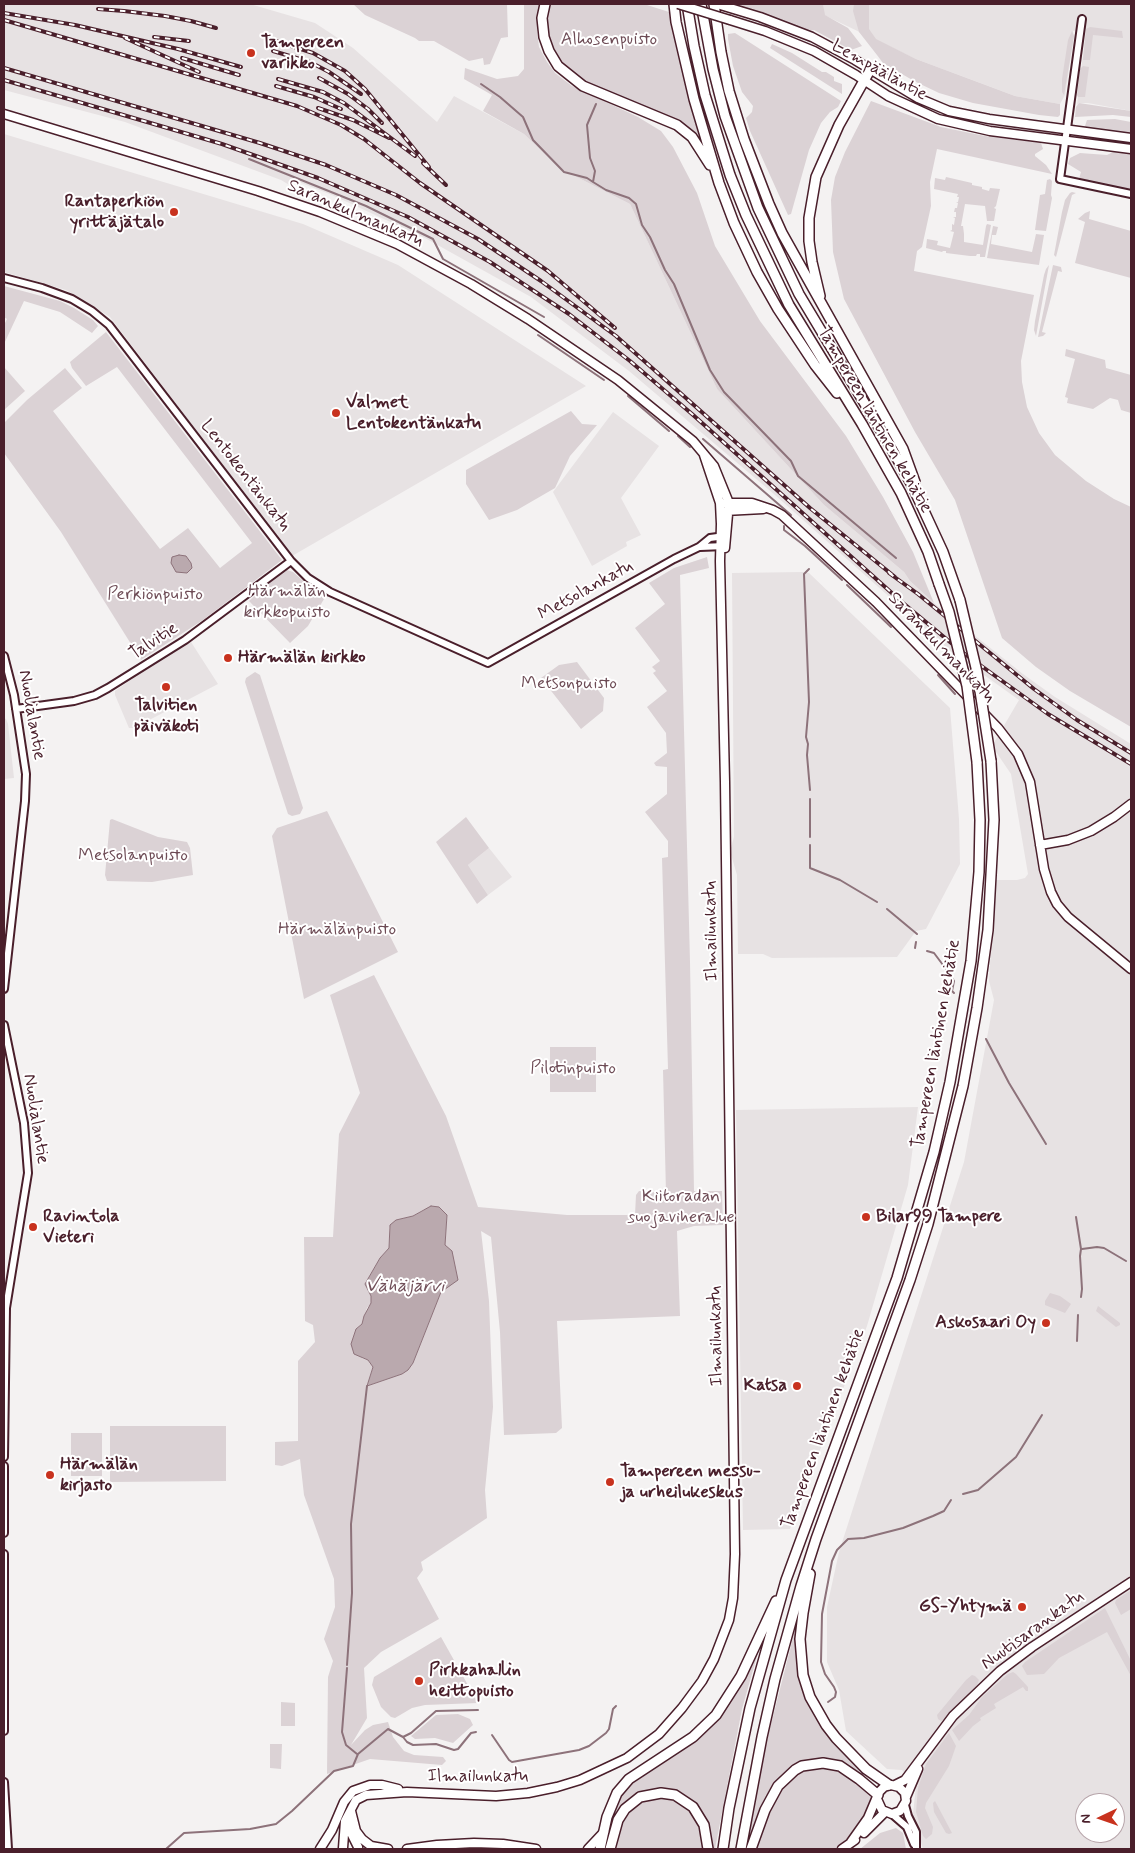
<!DOCTYPE html>
<meta charset="utf-8">
<style>
body{margin:0}
#map{position:relative;width:1135px;height:1853px;overflow:hidden;background:#f4f2f2;font-family:Mynerve,sans-serif}
canvas{display:block}
.frame{position:absolute;inset:0;border:5px solid #4a1f2b;pointer-events:none}
.north{position:absolute;left:1075px;top:1793px;width:50px;height:50px;box-sizing:border-box;background:#fff;border:1px solid #b7a5aa;border-radius:50%;rotate:267deg;font-size:14px;font-weight:700;line-height:20px;text-align:center;color:#4a1f2b}
.north::after{content:'';display:block;margin:auto;width:18px;height:22px;background:#c8321e;clip-path:polygon(50% 0,100% 100%,50% 72%,0 100%)}
</style>
<div id="map">
<canvas width="1135" height="1853"></canvas>
<div class="frame"></div>
<div class="north">N</div>
</div>
<script>
const c = document.querySelector('canvas').getContext('2d');
c.lineJoin = 'round';
function fillPath(path, color) {
  c.fillStyle = color;
  c.fill(path, 'evenodd');
}
function toPath(rows) {
  const path = new Path2D();
  for (const r of rows) {
    path.moveTo(r[0], r[1]);
    for (let i = 2; i < r.length; i += 2) path.lineTo(r[i], r[i + 1]);
  }
  return path;
}
function trace(path, color, width, dash) {
  c.strokeStyle = color;
  c.lineWidth = width;
  c.lineCap = dash ? 'butt' : 'round';
  c.setLineDash(dash || []);
  c.stroke(path);
}
function drawText(font, color, halo, rows, align = 'center') {
  c.font = font + ' Mynerve,sans-serif';
  c.lineWidth = 4;
  c.setLineDash([]);
  c.textBaseline = 'middle';
  c.strokeStyle = halo;
  c.fillStyle = color;
  for (const [text, x, y, turn = 0] of rows) {
    c.save();
    c.translate(x, y);
    c.rotate((+turn || 0) * Math.PI / 180);
    c.textAlign = isNaN(turn) ? turn : align;
    if (halo) c.strokeText(text, 0, 0);
    c.fillText(text, 0, 0);
    c.restore();
  }
}
const built = toPath([
 [4,4,250,4,315,23,353,48,437,122,454,96,524,134,559,168,630,204,717,389,824,505,904,572,910,581,934,603,1023,674,1055,697,1131,744,1131,1849,923,1849,913,1814,916,1786,902,1770,887,1769,846,1731,839,1690,827,1662,827,1607,839,1552,964,1162,994,1000,989,981,995,880,1017,880,1025,878,1028,874,1011,774,992,746,1019,700,949,650,775,495,629,371,531,297,425,238,332,195,299,182,291,186,281,180,125,122,4,90],
 [1085,1803,1115,1803,1115,1833,1085,1833],
 [823,4,1131,4,1131,111,1088,103,1079,103,1077,105,1086,29,1073,31,1074,36,1065,95,1060,104,1015,96,916,59,824,15],
 [4,134,303,224,398,265,586,386,292,556,110,317,66,290,4,272],
 [613,412,659,446,621,498,641,535,626,542,627,546,592,566,553,492],
 [803,572,809,573,950,708,959,819,960,864,926,929,916,931,897,957,772,958,763,954,738,954,737,875,730,851,734,837,732,573],
 [191,642,218,684,134,728,129,728,115,695,115,691,149,667],
 [4,718,6,719,8,724,14,778,4,779],
 [489,848,512,877,488,895,468,865],
 [918,1107,908,1185,867,1326,790,1529,743,1530,736,1110]
]);
const green = toPath([
 [353,4,507,4,508,37,501,38,490,64,484,65,483,58,469,61,434,41,419,41,415,38,365,15],
 [524,4,540,4,537,32,539,47,547,62,555,73,572,86,638,117,661,131,673,147,697,193,715,246,760,321,846,436,883,497,913,552,934,603,910,581,904,572,824,505,717,389,630,204,559,168,524,134,483,111,492,95,464,79,465,68,497,79,518,76,524,69],
 [548,4,634,4,647,5,669,12,677,51,703,148,690,132,583,83,562,65,548,43,546,14],
 [729,4,823,4,825,15,848,28,862,46,851,50,814,30,807,31,765,15],
 [854,4,869,4,869,29,876,39,916,59,1015,96,1060,104,1060,115,1058,117,1039,115,973,103,939,93,914,81,883,63,877,55,859,32,853,11],
 [1090,27,1122,31,1123,38,1093,35,1090,60,1083,60,1086,29],
 [1072,31,1074,36,1064,95,1062,92,1062,79,1068,40],
 [735,33,841,101,838,107,830,112,821,123,809,150,791,214,788,215,750,131,746,118,752,112,753,106,742,92,733,66,728,39,728,34],
 [772,44,792,53,822,72,826,72,834,77,834,81,842,84,842,94,770,48],
 [1083,66,1089,67,1085,97,1078,97,1077,95,1080,69],
 [871,101,941,127,985,136,1041,143,1043,149,1035,154,1035,156,1046,165,1052,174,937,149,930,182,931,206,922,247,917,251,914,271,1034,295,1021,361,1022,382,1027,407,1039,433,1055,455,1086,481,1114,499,1131,507,1131,727,1070,691,1036,667,1002,638,955,500,915,432,844,299,833,252,831,200,835,177,845,152],
 [1079,103,1131,111,1131,117,1113,115,1075,117,1076,107],
 [1115,119,1131,122,1131,133,1084,129,1087,120],
 [1113,152,1131,152,1131,191,1079,179,1081,172,1068,164,1070,158,1080,153,1107,155],
 [946,177,972,183,972,185,982,187,982,189,989,191,990,188,1000,189,996,206,994,208,996,209,994,221,987,221,985,206,965,204,961,226,963,226,964,234,964,242,983,245,986,226,987,224,991,225,985,257,980,257,980,254,977,254,976,256,970,256,946,253,946,251,943,251,942,252,926,248,927,239,938,241,937,245,950,248,954,232,950,231,952,230,952,224,954,225,955,218,953,217,956,217,956,212,954,212,955,208,957,208,958,203,956,202,958,202,959,197,957,197,958,194,934,189,935,178,945,180],
 [1050,179,1052,181,1051,195,1052,198,1046,231,1035,230,1040,195,1045,194,1047,180],
 [1070,193,1072,192,1076,193,1072,195,1056,257,1054,255,1062,212,1065,200],
 [1090,211,1089,219,1131,231,1131,278,1075,263,1085,222,1078,219,1085,213],
 [993,226,998,227,996,235,992,235,991,244,1032,252,1036,234,1044,235,1039,265,987,258],
 [1049,265,1036,336,1034,330,1035,321,1044,275,1046,269],
 [1053,265,1061,267,1062,272,1058,271,1053,290,1042,332,1046,333,1043,336,1038,337],
 [4,286,60,301,74,308,93,320,98,326,92,333,60,312,24,301,4,344,4,325,7,319,4,317],
 [106,332,282,560,203,620,141,660,61,532,4,453,4,423,27,400,65,368,82,388,53,411,160,549,188,528,220,568,252,543,117,367,86,386,72,368,70,362],
 [1066,349,1105,360,1106,368,1131,375,1131,413,1121,410,1118,400,1110,398,1093,409,1067,403,1068,398,1065,397,1075,359,1065,356],
 [4,367,25,391,4,410],
 [571,411,582,424,597,425,570,456,555,488,517,510,489,520,466,484,466,470],
 [707,557,709,568,680,575,690,962,694,1191,722,1191,723,1225,694,1226,677,1231,680,1316,557,1321,562,1428,556,1433,504,1435,500,1332,491,1237,481,1231,489,1301,493,1407,485,1490,487,1518,421,1562,423,1570,417,1578,439,1619,381,1652,364,1668,367,1718,351,1745,365,1730,373,1725,388,1722,393,1737,404,1751,414,1755,443,1757,446,1761,442,1765,370,1759,327,1774,328,1677,333,1661,324,1639,335,1607,334,1579,304,1495,300,1459,282,1466,275,1465,275,1442,298,1441,298,1361,315,1342,313,1325,305,1321,304,1237,333,1237,339,1134,360,1093,330,995,374,975,446,1116,478,1207,567,1215,635,1215,636,1195,639,1191,666,1193,663,1070,668,1069,662,858,668,857,668,841,645,812,667,794,667,767,656,766,654,763,667,753,666,733,647,707,667,691,653,673,656,671,652,667,660,661,635,628,665,604,649,583,674,568],
 [439,1207,447,1215,441,1292,413,1363,402,1374,367,1386,373,1367,368,1360,362,1358,356,1329,362,1324,367,1308,371,1304,371,1296,365,1284,380,1258,389,1248,389,1228,396,1220,413,1216,423,1210],
 [287,570,293,572,308,585,321,594,324,599,308,626,290,643,249,601,283,571],
 [577,662,604,698,603,711,581,729,541,678,559,665],
 [255,672,260,675,303,808,300,814,292,816,288,814,245,682,246,678],
 [327,811,398,952,304,999,272,836,277,828],
 [466,817,489,848,468,865,488,895,477,904,436,842],
 [112,819,158,837,187,842,190,848,193,875,152,882,107,881,105,875,110,820],
 [550,1047,596,1047,596,1092,550,1092],
 [1050,1293,1060,1296,1071,1304,1065,1313,1045,1305,1045,1301],
 [1098,1306,1120,1323,1120,1325,1116,1327,1096,1311],
 [110,1426,226,1426,226,1481,110,1482],
 [71,1433,102,1433,102,1476,71,1476],
 [1131,1590,1131,1609,1121,1615,1115,1603,1116,1600],
 [1105,1608,1131,1661,1131,1676,1107,1632,1059,1658,1044,1674,1027,1675,1022,1666,1025,1662],
 [797,1627,796,1649,802,1683,817,1718,837,1745,863,1772,861,1775,832,1760,803,1763,789,1771,747,1849,745,1849,766,1744,795,1630],
 [765,1628,742,1709,715,1849,713,1849,709,1830,699,1807,681,1792,662,1788,645,1792,626,1801,614,1822,607,1849,603,1849,612,1812,623,1792,637,1779,699,1738,723,1714,742,1684],
 [441,1637,478,1703,425,1705,412,1708,395,1718,391,1717,381,1707,372,1685,374,1677],
 [1013,1672,1016,1674,1028,1687,1028,1691,1026,1691,1023,1687,994,1704,996,1708,980,1718,981,1720,973,1726,959,1741,952,1730,969,1715,982,1697,1008,1674],
 [972,1675,975,1676,979,1680,977,1685,945,1719,941,1721,938,1719,937,1715,966,1680],
 [281,1702,295,1703,295,1726,281,1726],
 [458,1714,470,1719,473,1725,453,1743,435,1738,415,1739,411,1736,436,1715],
 [949,1733,956,1746,949,1766,926,1803,925,1808,933,1827,932,1834,926,1839,923,1836,916,1812,918,1788,926,1764],
 [270,1744,282,1744,281,1769,270,1768],
 [819,1766,835,1768,870,1792,871,1800,869,1810,859,1827,842,1845,834,1849,755,1849,763,1825,779,1791,799,1772],
 [652,1798,670,1798,684,1803,693,1814,702,1829,705,1849,616,1849,621,1823,636,1806],
 [935,1801,952,1833,949,1834,946,1833,934,1812,933,1803],
 [896,1828,903,1833,906,1849,860,1849,880,1833]
]);
const water = toPath([
 [179,555,186,556,191,563,192,568,187,573,176,572,171,563,172,557,179,555],
 [431,1206,439,1207,447,1215,445,1245,452,1251,458,1280,441,1292,413,1363,408,1370,402,1374,367,1386,373,1367,368,1360,354,1354,351,1344,356,1329,362,1324,364,1316,371,1303,371,1296,365,1284,380,1258,389,1248,390,1225,396,1220,413,1216,431,1206]
]);
const stream = toPath([
 [481,84,500,97,523,117,533,140,564,172,587,178,593,182],
 [596,104,587,125,590,158,595,171,593,182,606,190,629,198,636,204,642,225,650,237,665,270,674,284,710,370,724,392,791,461,798,476,896,558],
 [249,159,366,206,433,239,443,259,544,317],
 [538,335,604,380],
 [628,396,669,431],
 [678,436,690,447],
 [703,439,791,515],
 [784,526,784,530,805,546,842,580],
 [809,569,804,574,809,702,806,737,808,744,807,755,810,790],
 [847,585,891,627],
 [938,675,955,694],
 [810,799,810,837],
 [810,845,810,868,840,880,877,902],
 [887,909,917,934],
 [915,948,916,942],
 [927,951,934,953,949,973,954,981,952,991,954,993],
 [986,1039,1009,1083,1046,1144],
 [1076,1217,1081,1249,1080,1256,1082,1289,1081,1297],
 [1082,1249,1097,1247,1104,1248,1126,1261],
 [1077,1341,1078,1315],
 [963,1494,978,1490,1016,1457,1042,1415],
 [347,1665,352,1593,351,1524,367,1386],
 [347,1668,342,1732,346,1745,357,1754],
 [828,1702,835,1697,836,1692,834,1687,825,1674,821,1662,822,1614,832,1561,837,1550,848,1539,864,1538,903,1528,933,1516,944,1511,951,1500],
 [492,1735,509,1760,512,1762,579,1750,589,1746,606,1733,609,1729,613,1709,616,1706],
 [403,1737,407,1742,413,1745,436,1744,454,1750,458,1749,471,1733,476,1732],
 [166,1849,184,1833,250,1829,276,1824,292,1811,334,1771,353,1766,358,1754,388,1729,403,1737,411,1733,436,1711,478,1710]
]);
const minor = toPath([
 [1082,19,1060,179,1131,194],
 [4,278,42,288,72,299,92,311,109,325,291,561,308,578,330,592,488,663,674,559,699,547,710,538,725,536],
 [700,547,725,546],
 [4,656,14,695,26,774,25,801,4,989],
 [16,709,74,701,95,695,108,688,185,640,291,561],
 [4,1025,24,1123,28,1173,6,1308,4,1457],
 [4,1466,4,1533],
 [4,1554,4,1731],
 [4,1782,8,1849],
 [905,1805,908,1816,916,1832,916,1849],
 [892,1814,907,1827,914,1844]
]);
const major = toPath([
 [717,4,760,17,812,37,855,60,918,98,949,111,989,119,1131,138],
 [730,20,765,31,814,51,856,75,888,96,938,119,990,131,1131,149],
 [4,114,258,191,320,212,397,244,471,284,528,319,618,380,693,441,714,466,729,503,725,548],
 [725,503,752,503,773,510,782,515,876,602,998,728,1018,754,1030,782,1044,869,1051,892,1057,904,1068,917,1131,969],
 [725,511,763,509],
 [1040,845,1068,840,1091,831,1114,817,1131,804],
 [895,1785,905,1780,953,1716,1000,1671,1032,1647,1131,1582],
 [906,1797,918,1769],
 [351,1811,356,1831,362,1839,371,1846,388,1849],
 [349,1821,351,1833,358,1847],
 [864,1833,885,1812],
 [851,1842,868,1818,879,1792,884,1787,891,1785,899,1787,905,1793,906,1801,900,1811,892,1814,882,1810,877,1799],
 [343,1848,345,1821,356,1800,366,1795,407,1792,496,1796,528,1793,557,1787,580,1780,627,1758,659,1734,682,1708,702,1681,714,1659,729,1620,733,1598,735,1554,725,782,720,561,721,524,720,503,704,455],
 [320,1849,332,1830,344,1802,353,1791,370,1785,382,1785,398,1789],
 [407,1849,437,1845,474,1843,503,1844,536,1849],
 [588,1849,604,1832],
 [842,1849,855,1840]
]);
const highway = toPath([
 [545,4,542,18,544,37,549,51,558,66,583,86,677,125,692,137,710,165],
 [674,4,676,22,694,99,719,183,734,223,757,272,778,309,815,365,837,393],
 [687,4,694,46,705,95,730,175,746,215,789,305,862,424,901,493,928,552,939,584],
 [701,4,713,69,725,116,758,208,799,294,889,444,912,485,943,552,960,600],
 [714,4,721,52,729,91,744,139,769,204,782,233,903,449,915,482],
 [820,296,812,262,809,241,809,218,816,177,839,125,870,70],
 [810,1574,803,1613,800,1639,803,1675,810,1697,826,1725,836,1738,866,1769,889,1785],
 [600,1849,607,1817,617,1793,629,1779,693,1737,716,1715,741,1676,776,1601],
 [610,1849,618,1820,625,1809,640,1797,661,1793,675,1795,693,1807,704,1825,708,1849],
 [723,1849,729,1808,750,1708,786,1580,897,1278,934,1152,950,1082,971,961,979,872,980,820,977,762],
 [741,1849,762,1737,775,1679,801,1586,816,1539,910,1280,928,1224,963,1086,977,1008,988,930,994,820,991,761],
 [751,1849,765,1810,778,1786,795,1770,802,1766,823,1763,840,1766,859,1779,878,1795]
]);
const rail = toPath([
 [98,9,124,11,165,16,191,21,216,28],
 [4,13,75,25,178,49,241,67],
 [4,20,297,106,341,125,364,139,420,183,548,271,615,328],
 [154,37,189,41],
 [125,38,199,72],
 [276,41,313,53,345,71,365,89,429,167],
 [273,51,310,62,329,72,361,94],
 [182,58,239,75],
 [4,68,260,143,326,165,396,195,478,239,541,281,616,336,810,508,895,577],
 [319,78,348,94,368,109,382,123],
 [278,79,323,92,344,103,415,156],
 [4,80,222,144,318,178,408,217,490,262,569,314,630,361,692,414,903,603,962,652,1048,714,1131,764],
 [276,86,314,97,341,109],
 [318,108,353,120,389,138],
 [423,163,446,185],
 [889,573,918,594,1034,689,1077,720,1131,753]
]);
const majorBridge = toPath([
 [678,4,730,20]
]);
const highwayBridge = toPath([
 [939,584,949,612,967,686,977,762],
 [960,600,977,672,991,761]
]);
const markers = [
 [251,53,5,"#c8321e"],
 [174,212,5,"#c8321e"],
 [336,413,5,"#c8321e"],
 [228,658,5,"#c8321e"],
 [166,687,5,"#c8321e"],
 [866,1217,5,"#c8321e"],
 [33,1227,5,"#c8321e"],
 [1046,1323,5,"#c8321e"],
 [797,1386,5,"#c8321e"],
 [50,1475,5,"#c8321e"],
 [610,1482,5,"#c8321e"],
 [1022,1607,5,"#c8321e"],
 [419,1681,5,"#c8321e"]
];
const parkNames = [
 ["Alhosenpuisto",609,40],
 ["Härmälän",287,592],
 ["kirkkopuisto",287,613],
 ["Perkiönpuisto",155,595],
 ["Metsonpuisto",569,684],
 ["Metsolanpuisto",133,856],
 ["Härmälänpuisto",337,930],
 ["Pilotinpuisto",573,1069],
 ["Kiitoradan",681,1197],
 ["suojaviheralue",681,1218]
];
const poiNames = [
 ["Tampereen",261,43],
 ["varikko",261,64],
 ["Rantaperkiön",164,202,"right"],
 ["yrittäjätalo",164,223,"right"],
 ["Valmet",346,403],
 ["Lentokentänkatu",346,424],
 ["Härmälän kirkko",238,658],
 ["Talvitien",166,706,"center"],
 ["päiväkoti",166,727,"center"],
 ["Ravintola",43,1217],
 ["Vieteri",43,1238],
 ["Bilar99 Tampere",876,1217],
 ["Askosaari Oy",1036,1323,"right"],
 ["Katsa",787,1386,"right"],
 ["Härmälän",60,1465],
 ["kirjasto",60,1486],
 ["Tampereen messu-",620,1472],
 ["ja urheilukeskus",620,1493],
 ["GS-Yhtymä",1012,1607,"right"],
 ["Pirkkahallin",429,1671],
 ["heittopuisto",429,1692]
];
const streetNames = [
 ["Lempääläntie",879,71,29],
 ["Sarankulmankatu",355,214,23],
 ["Tampereen läntinen kehätie",874,420,60],
 ["Lentokentänkatu",245,476,52],
 ["Metsolankatu",586,591,-29],
 ["Talvitie",154,642,-33],
 ["Sarankulmankatu",941,648,46],
 ["Nuolialantie",31,715,80],
 ["Ilmailunkatu",712,931,-91],
 ["Tampereen läntinen kehätie",937,1044,-80],
 ["Nuolialantie",35,1119,81],
 ["Ilmailunkatu",717,1336,-91],
 ["Tampereen läntinen kehätie",824,1429,-70],
 ["Nuutisarankatu",1033,1631,-36],
 ["Ilmailunkatu",478,1777]
];
const waterNames = [
 ["Vähäjärvi",405,1287]
];
fillPath(built, '#e7e2e3');
fillPath(green, '#dbd2d5');
fillPath(water, '#baa9ae');
trace(water, '#8d727a', 1);
trace(stream, '#8d727a', 2);
trace(minor, '#4a1f2b', 10);
trace(major, '#4a1f2b', 11);
trace(highway, '#4a1f2b', 12);
trace(minor, '#fff', 6);
trace(major, '#fff', 8);
trace(highway, '#fff', 9);
trace(rail, '#4a1f2b', 4);
trace(rail, '#fff', 2, [5.5]);
trace(majorBridge, '#4a1f2b', 11, []);
trace(highwayBridge, '#4a1f2b', 12, []);
trace(majorBridge, '#fff', 8);
trace(highwayBridge, '#fff', 9);
for (const [x, y, r, color] of markers) {
  const dot = new Path2D();
  dot.arc(x, y, r, 0, 2 * Math.PI);
  c.fillStyle = color;
  c.fill(dot);
  trace(dot, '#fff', 2);
}
drawText('18px', '#6e4c56', '#fff', parkNames);
drawText('bold 18px', '#4a1f2b', '#fff', poiNames, 'left');
drawText('18px', '#4a1f2b', '#fff', streetNames);
drawText('italic 19px', '#714f59', '#fff', waterNames);
</script>
